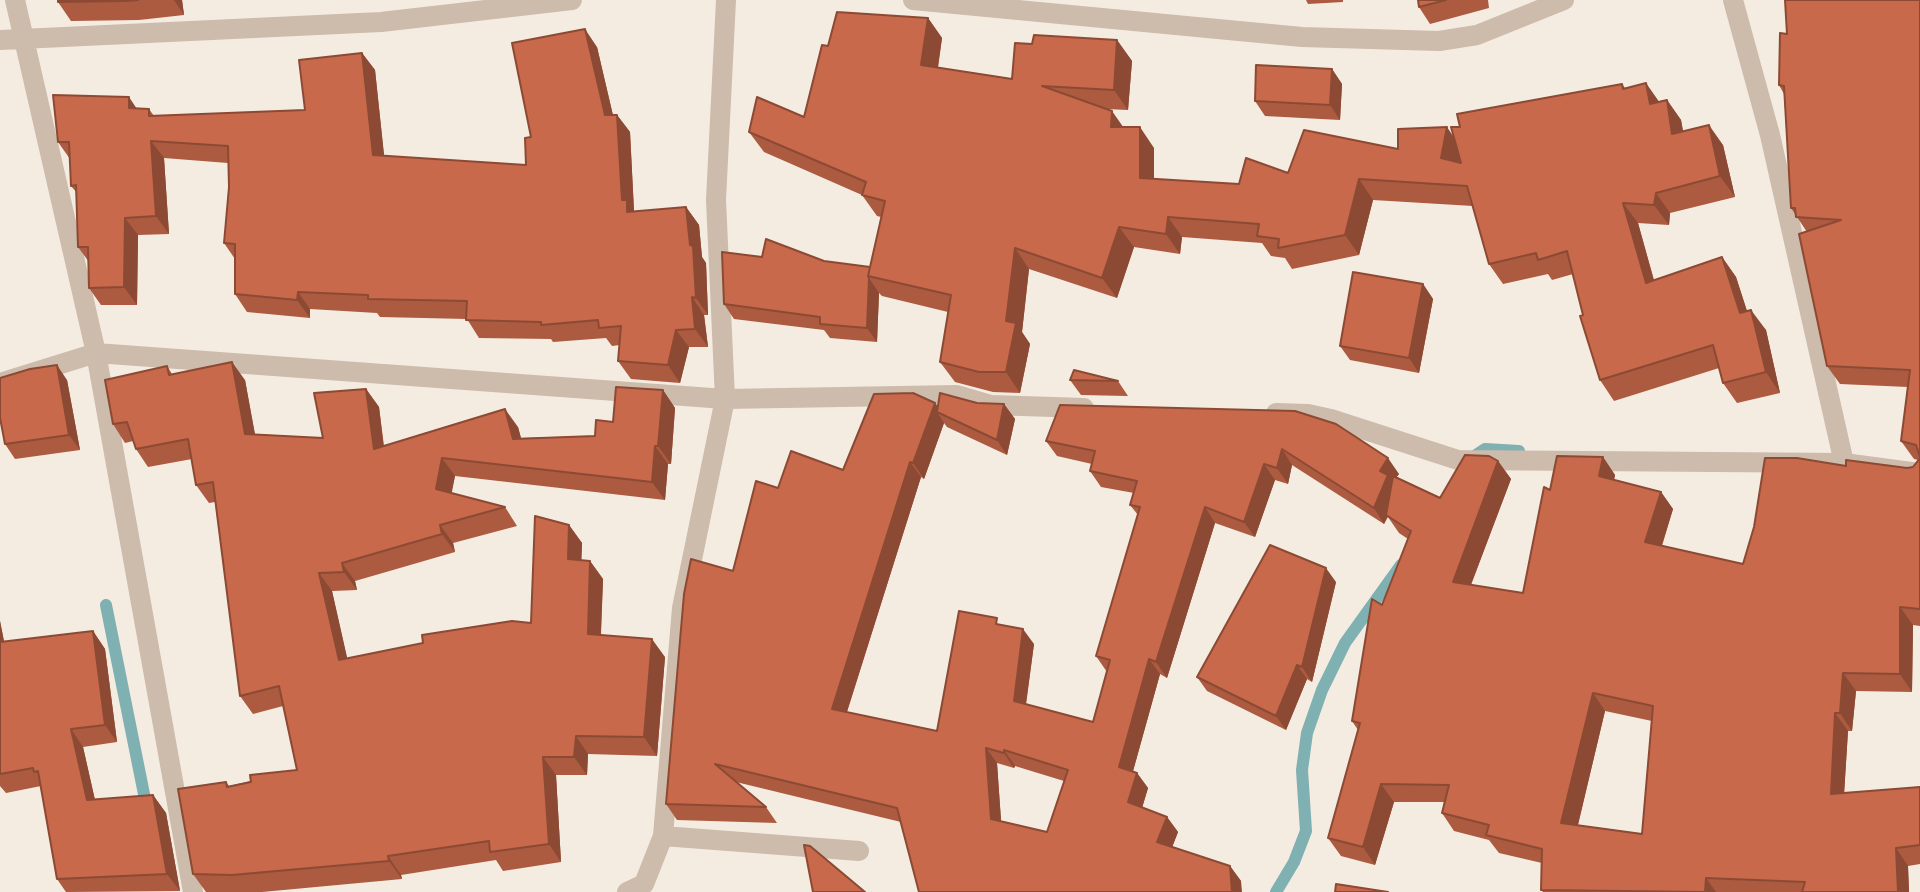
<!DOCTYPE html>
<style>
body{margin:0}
canvas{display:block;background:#f4ebe1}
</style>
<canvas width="1920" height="892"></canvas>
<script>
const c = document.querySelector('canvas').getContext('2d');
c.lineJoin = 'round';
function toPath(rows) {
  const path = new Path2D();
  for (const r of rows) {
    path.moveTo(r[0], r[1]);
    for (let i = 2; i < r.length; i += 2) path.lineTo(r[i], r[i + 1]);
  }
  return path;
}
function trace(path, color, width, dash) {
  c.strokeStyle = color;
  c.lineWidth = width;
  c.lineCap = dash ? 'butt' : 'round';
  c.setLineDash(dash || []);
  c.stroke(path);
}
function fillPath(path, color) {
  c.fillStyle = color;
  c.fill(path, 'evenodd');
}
const stream = toPath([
 [1470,459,1485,449,1519,451],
 [106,605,147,809],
 [1276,892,1294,862,1306,831,1302,770,1307,733,1322,690,1345,643,1401,565]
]);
const minor = toPath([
 [15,0,96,353,193,892],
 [913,0,1302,37,1439,41,1477,35,1564,0],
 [1733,0,1770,135,1844,463],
 [0,40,381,22,572,0],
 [0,383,96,353,725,399,957,395,991,405,1084,408],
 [1276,413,1308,414,1331,419,1458,460,1844,463,1920,473],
 [663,836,859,851],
 [627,892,644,884,663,836,682,608,725,399,716,200,726,0]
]);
const wall = toPath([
 [58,0,182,0,184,15,139,20,71,21,58,2],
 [1306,0,1343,0,1343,2,1308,4],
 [1418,0,1488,0,1489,8,1430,24,1419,7],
 [1920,0,1920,626,1913,625,1912,692,1856,691,1852,731,1848,731,1844,793,1920,787,1920,864,1908,866,1909,892,1543,892,1541,890,1542,863,1499,853,1489,840,1454,831,1442,813,1444,802,1394,802,1375,865,1341,856,1328,838,1358,730,1352,721,1382,605,1408,539,1399,533,1388,517,1384,524,1292,465,1288,484,1275,480,1255,537,1215,523,1167,678,1160,674,1133,771,1137,773,1148,788,1142,808,1167,817,1178,832,1172,847,1230,866,1241,881,901,822,736,782,766,807,777,823,677,820,666,804,733,571,778,488,843,470,935,403,938,407,977,403,1004,404,1015,419,1007,455,947,427,944,423,924,479,921,477,847,712,937,731,1002,625,1034,644,1026,705,1093,722,1107,672,1096,656,1138,515,1130,505,1134,493,1101,487,1090,471,1092,464,1057,456,1046,441,1060,405,1399,474,1396,477,1440,498,1498,461,1511,479,1471,585,1523,593,1550,490,1603,457,1615,475,1614,480,1661,492,1673,509,1662,546,1743,564,1846,466,1907,468,1913,467,1918,460,1914,459,1901,441,1908,387,1840,384,1827,366,1807,232,1791,208,1784,94,1779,85,1787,34],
 [1605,711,1652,721,1642,834,1578,825],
 [997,763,1014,768,1015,766,1064,781,1047,832,1001,821],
 [928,18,942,38,938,68,1012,79,1032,44,1117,40,1132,61,1128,110,1106,109,1123,127,1154,148,1154,179,1239,184,1454,136,1460,127,1622,84,1625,88,1659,102,1667,100,1681,120,1683,131,1723,145,1735,197,1670,213,1669,225,1638,223,1654,280,1722,257,1736,277,1747,311,1766,330,1780,393,1737,403,1723,383,1719,368,1614,401,1600,380,1573,274,1552,280,1548,274,1503,284,1489,264,1473,206,1373,200,1359,255,1292,269,1285,258,1271,256,1262,243,1182,237,1180,254,1134,247,1117,298,1029,269,1022,332,1030,344,1020,393,993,392,955,382,940,362,948,312,882,296,879,293,877,342,830,338,824,330,734,319,724,304,762,257,824,261,870,267,881,217,877,216,862,195,764,152,749,132,804,117,828,46],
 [597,47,613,115,617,115,630,132,634,211,635,212,686,207,699,225,702,257,706,263,708,315,704,315,708,347,689,347,680,383,631,379,618,361,620,345,612,346,606,338,553,342,551,339,479,338,467,319,380,317,377,313,310,309,310,318,247,312,235,294,235,259,224,243,229,187,228,163,164,158,169,234,138,235,137,305,101,305,89,288,89,262,78,247,77,193,71,186,70,159,58,142,137,109,149,109,154,116,305,110,362,53,375,70,384,156,526,165,531,137],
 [1332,69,1342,84,1340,120,1265,116,1255,101],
 [1423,284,1433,299,1419,373,1350,360,1340,346],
 [167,366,172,374,245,380,255,434,323,438,366,389,379,407,384,446,518,427,521,438,595,436,613,422,663,390,675,408,671,464,668,464,665,500,455,476,451,493,505,507,517,526,453,543,455,552,355,581,357,590,332,591,347,659,531,623,569,525,582,543,581,560,590,561,603,579,601,635,665,657,657,756,588,754,587,775,556,775,561,862,503,871,496,860,401,875,402,879,262,892,206,892,193,874,226,782,229,786,297,770,283,706,253,714,240,696,215,502,209,503,196,485,192,459,148,467,136,449,133,441,125,443,113,424],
 [67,380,80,450,15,459,5,444],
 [1070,380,1118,381,1128,396,1081,395],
 [1336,582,1312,682,1307,679,1286,730,1207,691,1197,677],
 [0,621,4,642,93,631,105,649,117,742,83,747,95,800,153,795,166,813,180,891,66,892,57,879,41,786,6,793,0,786]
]);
const shadedWall = toPath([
 [174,0,182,0,184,15],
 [928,18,942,38,935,86,921,65],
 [585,29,597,47,617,133,605,115],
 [1117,40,1132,61,1128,110,1114,90],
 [362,53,375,70,386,173,373,155],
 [1332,69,1342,84,1340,120,1330,105],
 [1646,83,1660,103,1650,104],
 [129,97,141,115,129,108],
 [1667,100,1681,120,1687,154,1672,134],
 [1112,111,1126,131,1111,127],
 [617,115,630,132,634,211,639,217,627,212,622,200],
 [1709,125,1723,145,1735,197,1720,176],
 [1140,127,1154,148,1154,199,1140,178],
 [1447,127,1461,148,1456,179,1441,158],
 [151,141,164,158,169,234,156,216],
 [1359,179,1373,200,1359,255,1345,235],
 [1656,193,1670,213,1669,225,1654,205],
 [1623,203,1638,223,1660,303,1646,283],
 [686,207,699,225,702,257,706,263,708,315,696,298],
 [1168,217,1182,237,1180,254,1166,234],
 [125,218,138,235,137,305,124,287],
 [1119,227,1134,247,1117,298,1102,278],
 [1015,248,1029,269,1022,332,1030,344,1020,393,1006,372,1006,321],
 [1722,257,1736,277,1754,333,1740,313],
 [869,278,879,293,877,342,867,328],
 [1423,284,1433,299,1419,373,1409,358],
 [298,292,310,309,310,318,297,300],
 [692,297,704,315,708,347,695,329],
 [1751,310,1766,330,1780,393,1766,372],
 [676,330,689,347,680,383,668,365],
 [232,362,245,380,258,452,245,434],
 [57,365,67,380,80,450,69,435],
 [366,389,379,407,386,467,374,449],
 [663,390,675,408,671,464,658,446],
 [935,403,943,415,937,412,944,423,924,479,913,463],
 [1004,404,1015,419,1007,455,997,440],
 [505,409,518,427,526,457,513,439],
 [655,446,668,464,665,500,652,482],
 [1282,449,1292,465,1288,484,1277,468],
 [1603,457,1615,475,1611,494,1599,476],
 [442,458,455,476,449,507,436,489],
 [1388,458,1399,474,1393,482,1399,490,1384,524,1374,508,1380,471],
 [1498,461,1511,479,1465,600,1453,582],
 [910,462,921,477,843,724,832,709],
 [1264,464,1275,480,1255,537,1244,522],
 [1661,492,1673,509,1657,560,1645,542],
 [1205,507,1215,523,1167,678,1156,662],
 [440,525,453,543,455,552,442,534],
 [569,525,582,543,581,577,568,559],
 [590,561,603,579,600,652,588,634],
 [342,563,355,581,357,590,344,572],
 [1326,568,1336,582,1312,682,1302,667],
 [319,573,332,591,352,679,339,660],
 [1900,607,1913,625,1912,692,1900,674],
 [0,621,8,661,0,649],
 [1023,629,1034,644,1024,717,1014,701],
 [93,631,105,649,117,742,105,725],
 [652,639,665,657,657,756,644,737],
 [1149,659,1160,674,1130,782,1119,767],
 [1297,665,1307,679,1286,730,1276,716],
 [1843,673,1856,691,1852,731,1840,713],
 [1593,693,1605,711,1574,841,1561,823],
 [1835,713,1848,731,1843,812,1831,794],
 [71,729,83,747,99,818,87,800],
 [576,736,588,754,587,775,574,757],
 [986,748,997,763,1002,834,991,819],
 [1004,750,1015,766,1014,768,1004,753],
 [543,757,556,775,561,862,549,844],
 [1137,773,1148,788,1139,818,1128,802],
 [1381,784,1394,802,1375,865,1363,847],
 [153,795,166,813,180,891,167,874],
 [1167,817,1178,832,1168,858,1157,842],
 [1896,848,1908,866,1909,892,1898,892],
 [388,856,401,875,402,879,389,861],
 [1230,866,1241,881,1242,892,1232,892],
 [1706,878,1716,892,1705,892]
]);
const building = toPath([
 [58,0,138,0,126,1,58,2,58,0],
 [1418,0,1446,0,1419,7,1418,0],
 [1785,0,1920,0,1920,457,1916,445,1901,441,1910,370,1827,366,1799,234,1841,220,1796,217,1795,208,1791,208,1784,86,1779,85,1780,33,1787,34,1785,0],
 [837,12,928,18,921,65,1012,79,1015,43,1032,44,1034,35,1117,40,1114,90,1042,86,1112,111,1111,127,1140,127,1140,178,1239,184,1246,158,1288,173,1304,130,1398,149,1398,129,1447,127,1441,158,1461,163,1451,127,1460,127,1457,114,1622,84,1623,89,1646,83,1650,104,1667,100,1672,134,1709,125,1720,176,1656,193,1654,205,1623,203,1646,283,1722,257,1740,313,1751,310,1766,372,1723,383,1713,345,1600,380,1580,316,1583,315,1567,251,1538,260,1536,253,1489,264,1467,186,1359,179,1345,235,1278,248,1279,239,1257,236,1259,224,1168,217,1166,234,1119,227,1102,278,1015,248,1006,321,1016,323,1006,372,979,372,940,362,951,295,868,276,885,201,862,195,866,182,749,132,757,97,804,117,822,45,828,46,837,12],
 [585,29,605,115,617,115,622,200,627,200,627,212,686,207,690,245,693,246,696,298,692,297,695,329,676,330,668,365,618,361,621,326,599,328,598,320,541,325,541,322,466,320,467,301,368,299,368,295,298,292,297,300,235,294,235,244,224,243,229,187,228,146,151,141,156,216,125,218,124,287,89,288,88,247,78,247,76,185,71,186,69,142,58,142,53,95,129,97,129,108,149,109,149,116,305,110,299,60,362,53,373,155,526,165,525,138,531,137,512,43,585,29],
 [1256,65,1332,69,1330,105,1255,101,1256,65],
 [766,239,824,261,870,267,868,276,869,278,867,328,820,324,820,317,724,304,722,252,762,257,766,239],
 [1353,272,1423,284,1409,358,1340,346,1353,272],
 [232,362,245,434,323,438,314,393,366,389,374,449,505,409,513,439,595,436,596,420,613,422,616,387,663,390,658,446,655,446,652,482,442,458,436,489,505,507,440,525,442,534,342,563,344,572,319,573,339,660,423,643,422,635,512,621,531,623,535,516,569,525,568,559,590,561,588,634,652,639,644,737,576,736,574,757,543,757,549,844,490,852,489,841,388,856,389,861,232,875,193,874,178,789,226,782,227,787,251,782,250,775,297,770,279,686,240,696,213,482,196,485,188,439,136,449,127,422,113,424,105,380,167,366,169,375,232,362],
 [57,365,69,435,5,444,0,418,0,378,30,369,57,365],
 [1074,370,1118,381,1070,380,1074,370],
 [913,393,935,403,913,463,910,462,832,709,937,731,959,611,997,618,996,624,1023,629,1014,701,1093,722,1110,660,1096,656,1140,507,1130,505,1137,481,1090,471,1095,451,1046,441,1060,405,1295,411,1336,424,1388,458,1380,471,1388,475,1374,508,1282,449,1277,468,1264,464,1244,522,1205,507,1156,662,1149,659,1119,767,1137,773,1128,802,1167,817,1157,842,1230,866,1232,892,919,892,897,808,715,764,766,807,666,804,684,594,691,559,733,571,756,481,778,488,791,451,843,470,874,394,913,393],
 [986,748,1004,753,1004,750,1068,770,1047,832,991,819,986,748],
 [940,393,977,403,1004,404,997,440,937,412,940,393],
 [1465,455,1489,456,1498,461,1453,582,1523,593,1544,487,1550,490,1557,456,1603,457,1599,476,1661,492,1645,542,1743,564,1754,527,1765,458,1797,458,1846,466,1846,460,1907,468,1913,467,1920,458,1920,609,1900,607,1900,674,1843,673,1840,713,1835,713,1831,794,1920,787,1920,845,1896,848,1898,892,1802,892,1805,882,1706,878,1705,892,1541,890,1542,849,1486,835,1489,825,1442,813,1449,785,1381,784,1363,847,1328,838,1360,723,1352,721,1372,599,1382,605,1411,531,1386,515,1393,476,1440,498,1465,455],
 [1593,693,1653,706,1642,834,1561,823,1593,693],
 [1270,545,1326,568,1302,667,1297,665,1276,716,1197,677,1270,545],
 [93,631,105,725,71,729,87,800,153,795,167,874,57,879,38,771,34,772,33,768,0,774,0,642,93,631],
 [804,845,810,846,865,892,813,892,804,845],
 [1336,884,1388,892,1335,892,1336,884]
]);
trace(stream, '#7fb0b2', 12);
trace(minor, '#cdbbac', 20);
fillPath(wall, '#ac5a40');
fillPath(shadedWall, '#8c4a34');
fillPath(building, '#c8694b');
trace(building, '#8c4a34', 2);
</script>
